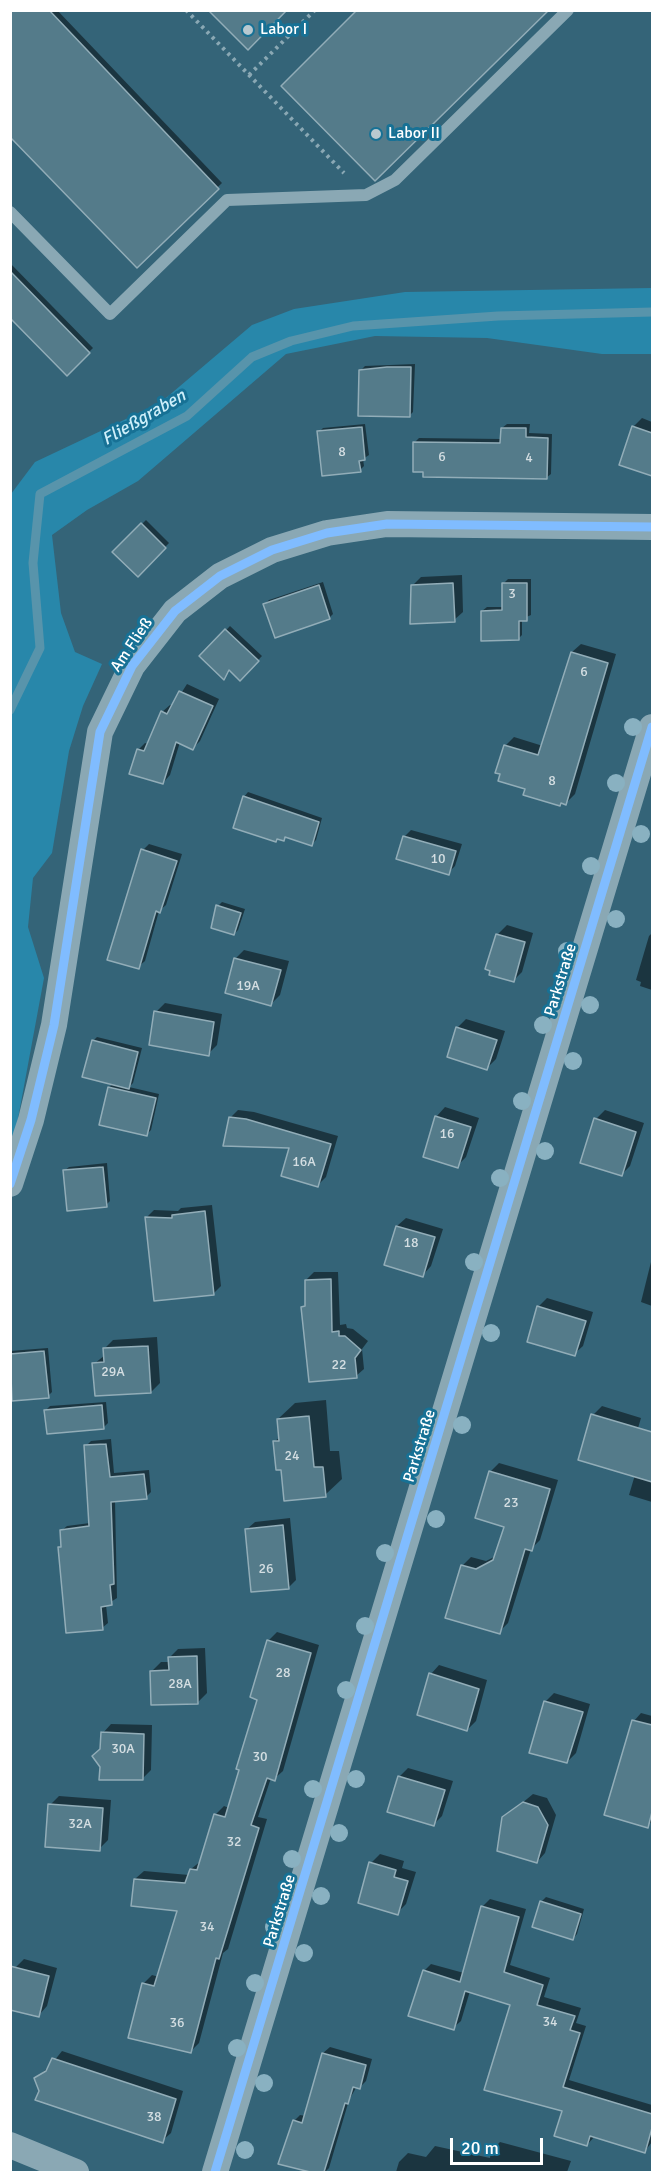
<!DOCTYPE html>
<meta charset="utf-8">
<style>
body{margin:0}
#map{position:relative;width:663px;height:2183px;overflow:hidden;background:#346478;font-family:Signika,sans-serif}
canvas{display:block}
.frame{position:absolute;inset:0;border:12px solid #fff;pointer-events:none}
.scale{position:absolute;left:450px;top:2138px;width:93px;height:27px;box-sizing:border-box;border:3px solid #fff;border-top:0;padding-left:8px;font-size:18px;line-height:21px;white-space:nowrap;color:#fff;-webkit-text-stroke:4px #177195;paint-order:stroke}
</style>
<div id="map">
<canvas width="663" height="2183"></canvas>
<div class="frame"></div>
<div class="scale">20 m</div>
</div>
<script>
const c = document.querySelector('canvas').getContext('2d');
c.lineJoin = 'round';
function fillPath(path, color) {
  c.fillStyle = color;
  c.fill(path, 'evenodd');
}
function toPath(rows) {
  const path = new Path2D();
  for (const r of rows) {
    path.moveTo(r[0], r[1]);
    for (let i = 2; i < r.length; i += 2) path.lineTo(r[i], r[i + 1]);
  }
  return path;
}
function trace(path, color, width, dash) {
  c.strokeStyle = color;
  c.lineWidth = width;
  c.lineCap = dash ? 'butt' : 'round';
  c.setLineDash(dash || []);
  c.stroke(path);
}
function drawText(font, color, halo, rows, align = 'center') {
  c.font = font + ' Signika,sans-serif';
  c.lineWidth = 6;
  c.setLineDash([]);
  c.textBaseline = 'middle';
  c.strokeStyle = halo;
  c.fillStyle = color;
  for (const [text, x, y, turn = 0] of rows) {
    c.save();
    c.translate(x, y);
    c.rotate((+turn || 0) * Math.PI / 180);
    c.textAlign = isNaN(turn) ? turn : align;
    if (halo) c.strokeText(text, 0, 0);
    c.fillText(text, 0, 0);
    c.restore();
  }
}
const green = toPath([
 [652,288,652,354,602,354,487,338,375,336,286,354,138,481,87,510,52,535,61,613,75,652,102,664,83,706,69,751,52,853,33,878,28,927,44,978,17,1124,11,1142,11,494,35,462,160,403,252,325,294,309,405,292]
]);
const shadow = toPath([
 [10,10,57,10,222,183,137,266],
 [10,263,93,348,67,374,10,316],
 [415,364,413,412,409,416,360,371,365,366],
 [642,418,652,422,652,475,621,464,633,427],
 [365,424,369,455,363,459,364,466,360,470,319,432,323,428],
 [507,424,530,424,529,433,552,434,551,474,546,478,415,442,419,438,502,439,502,428],
 [146,520,169,543,138,575,114,552],
 [462,575,463,612,454,620,412,586,421,577],
 [508,579,531,579,531,615,522,619,522,635,518,639,482,611,487,607,504,607,504,583],
 [323,582,333,614,329,618,265,604,269,600],
 [230,626,262,656,240,679,231,669,224,678,201,656],
 [581,644,616,654,575,794,566,803,560,805,527,788,505,746,514,737,543,746,572,652],
 [187,684,219,699,200,741,193,748,180,742,170,775,163,783,138,750,145,743,149,744,162,712,170,705,173,706],
 [248,792,322,818,316,840,312,844,286,836,283,839,244,797],
 [411,830,462,844,455,866,448,873,404,837],
 [149,844,182,854,166,905,159,911,145,961,138,967,143,850],
 [222,902,245,909,238,930,234,934,218,906],
 [507,925,533,933,522,972,514,980,487,968,498,934],
 [652,933,652,990,640,986,641,982,636,980,649,936],
 [244,950,289,961,280,995,271,1004,235,959],
 [165,1003,222,1014,217,1045,208,1054,156,1012],
 [466,1019,505,1031,496,1059,487,1068,457,1028],
 [97,1037,142,1048,133,1083,129,1087,159,1094,151,1130,147,1134,101,1123,109,1087,113,1084,93,1041],
 [445,1107,479,1118,466,1157,457,1166,424,1156,437,1116],
 [238,1110,254,1112,338,1136,326,1177,318,1185,291,1146,230,1118],
 [605,1110,644,1123,630,1166,621,1175,596,1119],
 [107,1163,110,1201,106,1205,64,1171,69,1167],
 [212,1205,221,1286,213,1294,146,1218,154,1210,178,1211,181,1208],
 [406,1218,443,1229,431,1266,423,1275,397,1226],
 [652,1258,652,1306,641,1302],
 [314,1272,338,1272,340,1325,346,1324,347,1328,353,1329,368,1341,362,1349,364,1369,356,1376,303,1307,307,1303,306,1280],
 [547,1298,593,1312,583,1346,574,1354,538,1307],
 [157,1337,160,1383,151,1392,94,1364,105,1355,104,1349,113,1340],
 [48,1348,52,1392,48,1396,10,1393,10,1351],
 [326,1400,330,1451,339,1451,342,1479,325,1495,283,1468,274,1442,280,1437,278,1419,295,1403],
 [106,1402,108,1423,104,1427,45,1411,50,1406],
 [602,1406,641,1418,628,1462,593,1415],
 [111,1439,114,1473,149,1470,151,1492,146,1497,115,1500,117,1598,106,1605,108,1623,102,1628,60,1548,63,1545,61,1531,67,1526,90,1523,86,1446,91,1441],
 [499,1463,558,1480,540,1540,531,1549,508,1623,499,1632,462,1566,471,1557,486,1561,496,1556,505,1526,490,1472],
 [641,1464,652,1468,652,1502,629,1495,637,1468],
 [290,1518,296,1580,288,1588,247,1529,255,1522],
 [277,1632,319,1645,283,1771,274,1779,271,1778,258,1817,267,1819,228,1949,223,1953,199,2043,190,2052,143,1984,152,1975,159,1977,179,1910,135,1879,144,1871,189,1875,191,1869,201,1861,215,1815,224,1806,229,1808,259,1698,268,1641],
 [205,1648,207,1693,198,1702,152,1671,161,1662,170,1662,169,1658,178,1649],
 [439,1665,487,1680,476,1721,467,1730,431,1674],
 [554,1693,590,1704,576,1753,567,1762,545,1702],
 [641,1713,652,1716,652,1821,647,1827,634,1721],
 [111,1724,152,1725,151,1770,142,1779,103,1733],
 [408,1768,453,1781,442,1816,434,1824,399,1777],
 [533,1794,547,1798,556,1815,545,1853,537,1862,504,1818],
 [59,1796,111,1800,108,1840,99,1849,50,1805],
 [380,1854,404,1861,402,1868,416,1872,406,1904,397,1913,371,1863],
 [546,1897,584,1909,577,1934,573,1939,542,1901],
 [490,1899,526,1909,510,1965,550,1978,544,1997,581,2008,576,2023,586,2026,569,2080,652,2105,652,2142,645,2151,595,2136,587,2145,563,2110,512,2004,470,1991,461,2021,453,2028,424,1971,431,1964,464,1973,482,1907],
 [24,1959,57,1968,47,2006,39,2015,15,1968],
 [330,2047,372,2059,366,2081,360,2087,357,2086,349,2100,329,2168,325,2172,316,2172,280,2163,294,2121,300,2115,306,2116,323,2053],
 [62,2051,183,2091,171,2133,162,2141,36,2078,50,2066],
 [500,2142,571,2161,567,2172,396,2172,399,2162,408,2153,426,2157,435,2146,490,2158,491,2151]
]);
const stream = toPath([
 [10,710,40,648,33,563,40,494,187,416,252,357,291,341,353,326,498,316,652,312]
]);
const building = toPath([
 [10,10,49,10,219,189,137,268,10,137,10,10],
 [208,10,287,10,248,50,208,10],
 [357,10,549,10,375,181,281,86,357,10],
 [10,271,90,353,67,376,10,318,10,271],
 [387,367,411,367,410,417,358,416,359,370,387,367],
 [632,426,652,433,652,476,619,465,632,426],
 [362,427,365,460,359,461,361,472,322,476,317,431,362,427],
 [501,428,526,428,526,437,548,438,547,479,423,477,423,472,413,472,413,442,500,443,501,428],
 [141,523,166,548,138,577,112,552,141,523],
 [453,583,455,622,410,624,411,585,453,583],
 [502,583,527,583,527,621,519,621,519,640,481,641,481,611,502,610,502,583],
 [319,585,330,619,275,638,263,604,319,585],
 [225,629,259,661,240,681,229,670,224,680,199,656,225,629],
 [571,652,608,663,566,805,561,803,560,806,523,795,525,789,498,781,500,774,495,773,504,745,538,755,571,652],
 [179,691,213,706,193,750,176,742,163,784,129,774,137,749,144,751,161,711,167,714,179,691],
 [243,796,319,822,312,846,285,837,284,841,277,839,276,842,233,828,243,796],
 [403,836,456,851,449,875,396,859,403,836],
 [141,849,177,861,160,913,156,911,139,969,107,960,141,849],
 [216,905,241,913,234,935,211,928,216,905],
 [496,934,525,942,514,982,489,975,490,971,485,969,496,934],
 [234,958,281,970,271,1006,225,993,234,958],
 [154,1011,214,1022,209,1056,149,1045,154,1011],
 [456,1027,497,1040,487,1070,447,1057,456,1027],
 [92,1040,138,1052,129,1089,82,1077,92,1040],
 [108,1087,156,1098,147,1136,99,1125,108,1087],
 [435,1116,471,1127,458,1168,423,1157,435,1116],
 [229,1117,246,1119,331,1144,318,1187,281,1176,289,1148,223,1146,229,1117],
 [594,1118,636,1132,622,1176,580,1163,594,1118],
 [103,1167,107,1207,67,1211,63,1170,103,1167],
 [205,1211,214,1295,154,1301,145,1217,172,1218,172,1215,205,1211],
 [396,1226,435,1237,423,1277,384,1265,396,1226],
 [331,1279,332,1332,339,1331,339,1336,345,1336,361,1350,355,1358,357,1378,309,1382,301,1307,305,1306,305,1280,331,1279],
 [537,1306,586,1321,575,1356,527,1342,537,1306],
 [148,1346,151,1393,95,1396,92,1363,104,1362,103,1348,148,1346],
 [44,1351,49,1398,12,1401,10,1354,44,1351],
 [102,1405,104,1429,47,1434,44,1410,102,1405],
 [591,1414,652,1432,652,1482,578,1460,591,1414],
 [309,1416,314,1467,323,1467,326,1497,284,1501,281,1470,276,1470,273,1441,279,1441,277,1419,309,1416],
 [106,1444,110,1477,144,1474,147,1499,111,1502,114,1584,110,1585,112,1605,101,1607,103,1630,66,1633,58,1547,61,1547,60,1530,89,1526,84,1445,106,1444],
 [489,1471,550,1489,532,1551,525,1549,500,1634,445,1618,461,1565,476,1569,493,1560,504,1527,475,1518,489,1471],
 [283,1525,289,1589,251,1592,245,1529,283,1525],
 [267,1640,311,1653,275,1781,267,1778,251,1825,259,1828,219,1959,216,1958,191,2053,128,2038,142,1983,154,1986,177,1911,131,1906,134,1879,185,1883,190,1869,197,1870,214,1814,225,1817,239,1770,236,1769,257,1700,250,1697,267,1640],
 [197,1656,198,1704,151,1705,150,1671,169,1670,168,1657,197,1656],
 [429,1673,479,1689,467,1731,417,1715,429,1673],
 [544,1701,583,1712,567,1763,529,1753,544,1701],
 [632,1720,652,1725,652,1812,648,1828,604,1815,632,1720],
 [101,1732,144,1734,143,1780,99,1780,100,1767,92,1756,100,1749,101,1732],
 [398,1776,445,1790,434,1826,387,1812,398,1776],
 [523,1802,538,1807,548,1825,537,1863,497,1851,502,1817,523,1802],
 [48,1804,103,1808,100,1851,45,1847,48,1804],
 [369,1862,396,1870,394,1877,408,1881,398,1915,358,1903,369,1862],
 [540,1901,581,1914,573,1940,532,1927,540,1901],
 [481,1906,519,1917,504,1972,543,1985,537,2005,575,2016,570,2030,580,2033,563,2087,652,2114,652,2128,645,2153,590,2136,587,2146,554,2136,562,2111,484,2090,510,2005,465,1991,454,2030,408,2016,423,1970,460,1982,481,1906],
 [10,1966,49,1976,39,2017,10,2010,10,1966],
 [322,2053,366,2065,360,2089,353,2087,348,2104,345,2103,324,2172,310,2172,278,2164,293,2120,302,2123,322,2053],
 [52,2058,176,2099,163,2143,35,2100,39,2091,34,2078,46,2071,52,2058]
]);
const path = toPath([
 [186,10,344,173],
 [249,75,315,10]
]);
const lane = toPath([
 [10,212,110,314,227,200,366,195,395,180,568,10]
]);
const street = toPath([
 [10,1184,31,1120,54,1025,100,732,132,666,175,611,220,576,272,550,327,533,387,524,652,527],
 [10,2145,76,2172],
 [215,2172,652,727]
]);
const cycleway = toPath([
 [10,1184,31,1120,54,1025,100,732,132,666,175,611,220,576,272,550,327,533,387,524,652,527],
 [215,2172,652,727]
]);
const trees = [
 [633,727],
 [616,783],
 [641,834],
 [591,866],
 [616,919],
 [567,951],
 [590,1005],
 [543,1025],
 [573,1061],
 [522,1101],
 [545,1151],
 [500,1178],
 [474,1262],
 [491,1333],
 [462,1425],
 [436,1519],
 [385,1553],
 [365,1626],
 [346,1690],
 [356,1779],
 [313,1789],
 [339,1833],
 [292,1859],
 [321,1896],
 [274,1927],
 [304,1953],
 [255,1983],
 [237,2048],
 [264,2083],
 [245,2150]
];
const markers = [
 [248,30,6,"#b8c9d0"],
 [376,134,6,"#b8c9d0"]
];
const numberNames = [
 ["8",342,452],
 ["6",442,457],
 ["4",529,458],
 ["3",512,594],
 ["6",584,672],
 ["8",552,781],
 ["10",438,859],
 ["19A",248,986],
 ["16",447,1134],
 ["16A",304,1162],
 ["18",411,1243],
 ["22",339,1365],
 ["29A",113,1372],
 ["24",292,1456],
 ["23",511,1503],
 ["26",266,1569],
 ["28",283,1673],
 ["28A",180,1684],
 ["30A",123,1749],
 ["30",260,1757],
 ["32A",80,1824],
 ["32",234,1842],
 ["34",207,1927],
 ["34",550,2022],
 ["36",177,2023],
 ["38",154,2117]
];
const poiNames = [
 ["Labor I",260,30],
 ["Labor II",388,134]
];
const streetNames = [
 ["Am Fließ",132,645,-56],
 ["Parkstraße",561,980,-73],
 ["Parkstraße",420,1446,-73],
 ["Parkstraße",280,1911,-73]
];
const waterNames = [
 ["Fließgraben",144,418,-30]
];
fillPath(green, '#2887aa');
fillPath(shadow, '#0007');
trace(stream, '#5894ab', 9);
fillPath(building, '#547b8a');
trace(building, '#92adb8', 1.5);
trace(path, '#8aa8b4', 4, [3, 4.5]);
trace(lane, '#8aa8b4', 12);
trace(street, '#8aa8b4', 26);
trace(cycleway, '#80bcff', 9);
c.fillStyle = '#89b1c1';
for (const [x, y] of trees) {
  c.beginPath();
  c.arc(x, y, 9, 0, 2 * Math.PI);
  c.fill();
}
for (const [x, y, r, color] of markers) {
  const dot = new Path2D();
  dot.arc(x, y, r, 0, 2 * Math.PI);
  c.fillStyle = color;
  c.fill(dot);
  trace(dot, '#177195', 2);
}
drawText('14px', '#d4dee2', null, numberNames);
drawText('16px', '#fff', '#177195', poiNames, 'left');
drawText('16px', '#fff', '#177195', streetNames);
drawText('italic 18px', '#ceeffa', '#177195', waterNames);
</script>
